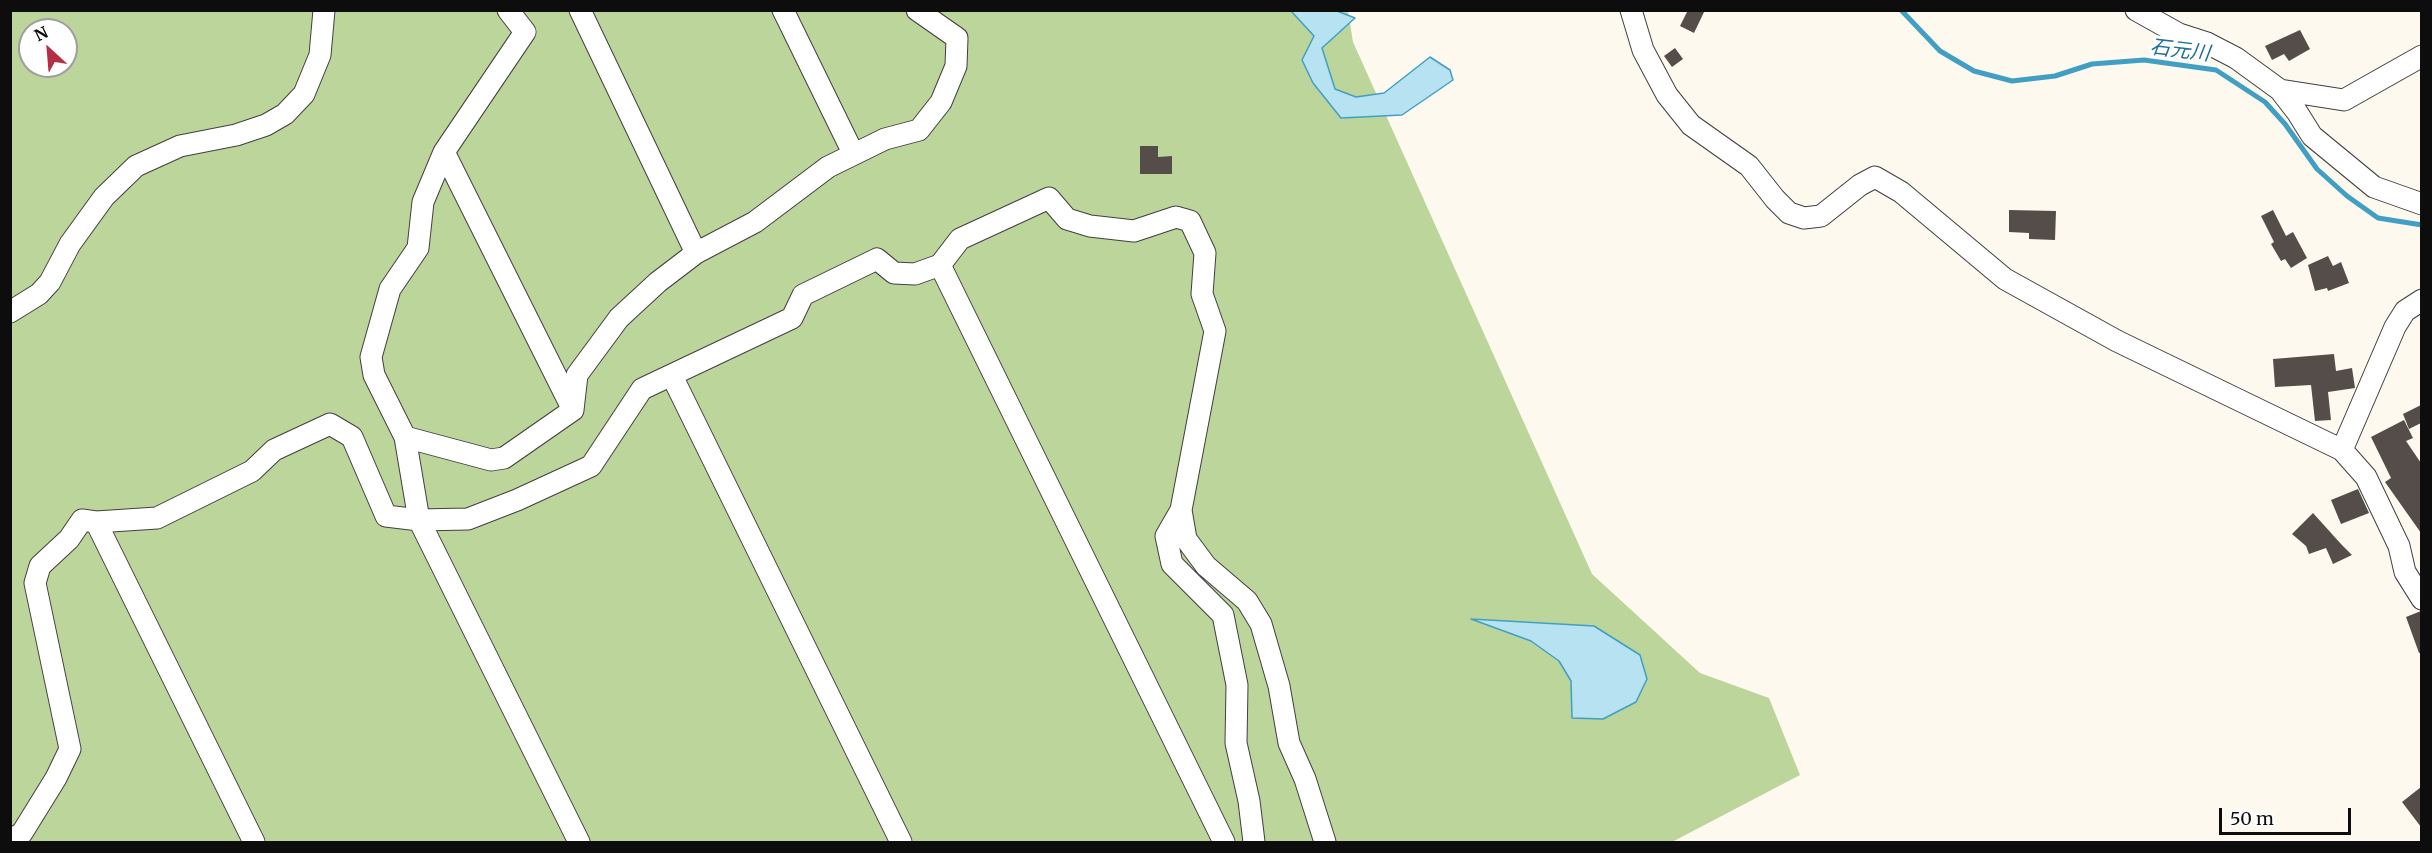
<!DOCTYPE html>
<meta charset="utf-8">
<style>
body{margin:0}
#map{position:relative;width:2432px;height:853px;overflow:hidden;background:#fef9ee;font-family:Merriweather,serif}
canvas{display:block}
.frame{position:absolute;inset:0;border:12px solid #0d0d0d;pointer-events:none}
.north{position:absolute;left:18px;top:18px;width:60px;height:60px;box-sizing:border-box;background:#fff;border:2px solid #9e9e9e;border-radius:50%;rotate:334deg;font-size:16px;font-weight:700;line-height:24px;text-align:center;color:#0d0d0d}
.north::after{content:'';display:block;margin:auto;width:21px;height:27px;background:#b32f44;clip-path:polygon(50% 0,100% 100%,50% 72%,0 100%)}
.scale{position:absolute;left:2219px;top:808px;width:132px;height:27px;box-sizing:border-box;border:3px solid #0d0d0d;border-top:0;padding-left:8px;font-size:18px;line-height:21px;white-space:nowrap;color:#0d0d0d;-webkit-text-stroke:4px #fff;paint-order:stroke}
</style>
<div id="map">
<canvas width="2432" height="853"></canvas>
<div class="frame"></div>
<div class="north">N</div>
<div class="scale">50 m</div>
</div>
<script>
const c = document.querySelector('canvas').getContext('2d');
c.lineJoin = 'round';
function fillPath(path, color) {
  c.fillStyle = color;
  c.fill(path, 'evenodd');
}
function toPath(rows) {
  const path = new Path2D();
  for (const r of rows) {
    path.moveTo(r[0], r[1]);
    for (let i = 2; i < r.length; i += 2) path.lineTo(r[i], r[i + 1]);
  }
  return path;
}
function trace(path, color, width, dash) {
  c.strokeStyle = color;
  c.lineWidth = width;
  c.lineCap = dash ? 'butt' : 'round';
  c.setLineDash(dash || []);
  c.stroke(path);
}
function drawText(font, color, halo, rows, align = 'center') {
  c.font = font + ' Merriweather,"Noto Sans JP",serif';
  c.lineWidth = 6;
  c.setLineDash([]);
  c.textBaseline = 'middle';
  c.strokeStyle = halo;
  c.fillStyle = color;
  for (const [text, x, y, turn = 0] of rows) {
    c.save();
    c.translate(x, y);
    c.rotate((+turn || 0) * Math.PI / 180);
    c.textAlign = isNaN(turn) ? turn : align;
    if (halo) c.strokeText(text, 0, 0);
    c.fillText(text, 0, 0);
    c.restore();
  }
}
const forest = toPath([
 [10,11,1348,11,1353,42,1592,574,1700,673,1769,698,1800,775,1672,842,11,842],
 [30,30,66,30,66,66,30,66]
]);
const water = toPath([
 [1291,11,1337,11,1355,18,1322,48,1335,89,1356,97,1384,93,1430,57,1450,70,1453,80,1402,115,1341,118,1313,83,1302,60,1314,36,1291,11],
 [1471,619,1594,626,1640,655,1647,679,1636,702,1603,719,1572,718,1571,681,1559,661,1531,641,1471,619]
]);
const stream = toPath([
 [1901,10,1940,51,1974,71,2012,81,2055,76,2092,64,2144,60,2216,70,2265,102,2285,124,2317,169,2347,196,2378,218,2422,225]
]);
const building = toPath([
 [1688,10,1705,10,1694,33,1680,26],
 [2300,30,2310,49,2289,61,2284,54,2272,60,2265,46],
 [1675,48,1683,59,1672,67,1664,56],
 [1140,146,1158,146,1158,157,1172,156,1172,174,1140,174],
 [2009,210,2056,211,2055,240,2029,239,2029,233,2009,232],
 [2273,210,2286,236,2293,232,2307,258,2291,268,2285,259,2281,261,2271,244,2274,242,2261,216],
 [2328,256,2333,266,2341,262,2349,283,2328,291,2327,288,2315,291,2308,265],
 [2334,354,2336,371,2352,368,2355,388,2328,392,2331,420,2315,421,2311,385,2275,387,2273,359],
 [2421,405,2421,423,2409,429,2403,414],
 [2404,420,2413,438,2406,441,2421,463,2421,533,2385,482,2391,478,2371,437],
 [2358,489,2369,513,2341,524,2331,500],
 [2313,513,2341,544,2352,555,2333,564,2326,548,2309,554,2306,546,2292,534],
 [2421,611,2421,653,2419,653,2406,617],
 [2421,787,2421,827,2402,802]
]);
const minor = toPath([
 [508,10,525,32,444,152,423,202,418,248,390,289,371,357,374,375,405,437,419,520,579,842],
 [580,10,696,253],
 [783,10,853,153],
 [1631,10,1643,50,1667,95,1691,125,1749,166,1775,199,1789,213,1804,218,1821,216,1860,185,1875,177,1901,192,2005,279,2117,341,2342,450],
 [2136,10,2179,34,2207,43,2236,58,2280,90,2297,112,2312,136,2374,187,2422,204],
 [2280,90,2344,100,2422,56],
 [444,152,573,410],
 [940,265,1224,842],
 [2422,300,2405,311,2395,327,2342,450,2366,477,2399,546,2405,572,2422,599],
 [10,312,39,294,50,282,70,244,104,197,136,166,180,146,236,135,266,125,285,114,304,94,320,55,324,10],
 [672,376,901,842],
 [405,437,491,460,504,458,573,410,577,375,619,318,658,282,696,253,755,222,828,167,885,139,919,130,941,102,956,66,957,38,917,10],
 [1181,510,1166,536,1172,564,1223,615,1237,685,1236,743,1249,801,1254,842],
 [96,522,254,842],
 [10,840,22,833,56,778,70,749,35,583,40,566,69,539,82,520,96,522,157,518,252,471,274,450,330,424,352,437,386,516,419,520,468,519,517,500,591,466,642,389,792,318,803,295,877,259,894,273,915,274,940,265,960,239,1049,198,1067,219,1090,226,1134,231,1176,217,1190,221,1205,253,1202,294,1215,331,1181,510,1186,539,1206,566,1247,601,1261,624,1279,686,1289,743,1305,779,1325,842]
]);
const waterNames = [
 ["石元川",2180,51,7]
];
fillPath(forest, '#bcd59a');
fillPath(water, '#b6e2f2');
trace(water, '#429fc4', 1.5);
trace(stream, '#429fc4', 5);
fillPath(building, '#554d4a');
trace(minor, '#404040', 23);
trace(minor, '#fff', 21);
drawText('italic 20px', '#1f7096', '#fff', waterNames);
</script>
